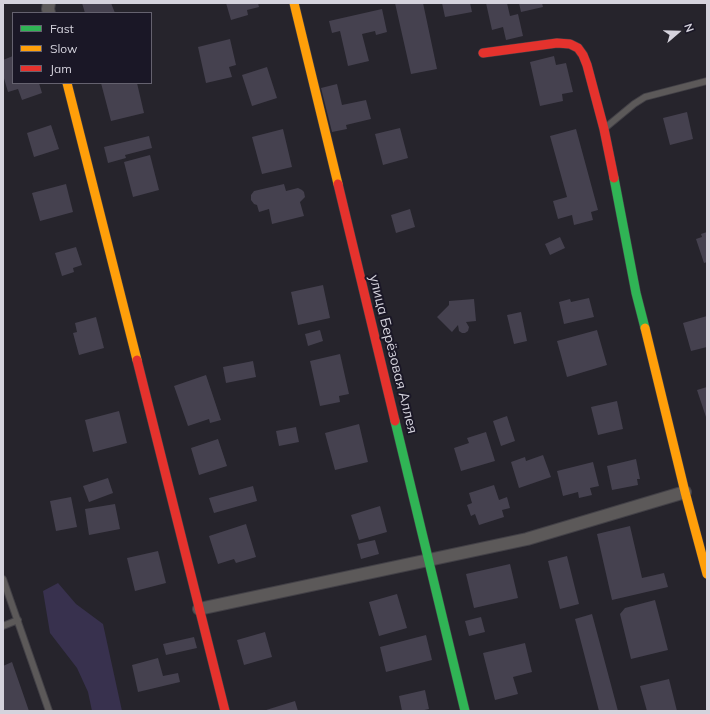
<!DOCTYPE html>
<meta charset="utf-8">
<style>
body{margin:0}
#map{position:relative;width:710px;height:714px;overflow:hidden;background:#26242c;font-family:Mulish,sans-serif}
canvas{display:block}
.frame{position:absolute;inset:0;border:4px solid #d5d3dd;pointer-events:none}
.legend{position:absolute;left:12px;top:12px;width:140px;height:72px;box-sizing:border-box;background:#1a1726;border:1px solid #65626f;margin:0;padding:5px 7px;list-style:none;font-size:12px;color:#d5d3dd}
.legend li{display:flex;align-items:center;gap:8px;height:20px}
.legend b{width:20px;border:1px solid #65626f}
.north{position:absolute;left:658px;top:12px;width:40px;height:40px;-webkit-text-stroke:3px #1a1726;paint-order:stroke;rotate:70deg;font-size:11px;font-weight:700;line-height:16px;text-align:center;color:#d5d3dd}
.north::after{content:'';display:block;margin:auto;width:14px;height:18px;background:#d5d3dd;clip-path:polygon(50% 0,100% 100%,50% 72%,0 100%)}
</style>
<div id="map">
<canvas width="710" height="714"></canvas>
<div class="frame"></div>
<ul class="legend">
<li><b style="height:5px;background:#30b455"></b>Fast</li>
<li><b style="height:5px;background:#ff9f0a"></b>Slow</li>
<li><b style="height:5px;background:#e5322d"></b>Jam</li>
</ul>
<div class="north">N</div>
</div>
<script>
const c = document.querySelector('canvas').getContext('2d');
c.lineJoin = 'round';
function fillPath(path, color) {
  c.fillStyle = color;
  c.fill(path, 'evenodd');
}
function toPath(rows) {
  const path = new Path2D();
  for (const r of rows) {
    path.moveTo(r[0], r[1]);
    for (let i = 2; i < r.length; i += 2) path.lineTo(r[i], r[i + 1]);
  }
  return path;
}
function trace(path, color, width, dash) {
  c.strokeStyle = color;
  c.lineWidth = width;
  c.lineCap = dash ? 'butt' : 'round';
  c.setLineDash(dash || []);
  c.stroke(path);
}
function drawText(font, color, halo, rows, align = 'center') {
  c.font = font + ' Mulish,sans-serif';
  c.lineWidth = 4;
  c.setLineDash([]);
  c.textBaseline = 'middle';
  c.strokeStyle = halo;
  c.fillStyle = color;
  for (const [text, x, y, turn = 0] of rows) {
    c.save();
    c.translate(x, y);
    c.rotate((+turn || 0) * Math.PI / 180);
    c.textAlign = isNaN(turn) ? turn : align;
    if (halo) c.strokeText(text, 0, 0);
    c.fillText(text, 0, 0);
    c.restore();
  }
}
const green = toPath([
 [58,583,76,604,103,624,122,711,92,711,88,692,77,668,50,633,43,591]
]);
const building = toPath([
 [82,3,111,3,115,13,85,13],
 [226,3,258,3,259,7,247,10,248,15,231,20],
 [395,3,423,3,437,69,411,74],
 [442,3,470,3,472,12,445,17],
 [486,3,507,3,510,16,518,14,523,36,506,40,503,27,492,30],
 [519,3,542,3,543,7,521,12],
 [382,9,387,32,376,35,375,31,362,34,369,61,348,66,340,31,332,33,329,21],
 [230,39,236,65,229,67,232,77,206,83,198,47],
 [13,56,13,83,39,83,42,93,22,100,18,89,8,92,3,75,3,60],
 [554,56,556,65,566,63,573,92,562,94,563,101,540,106,530,62],
 [267,67,277,98,252,106,242,75],
 [101,83,137,83,144,113,111,121],
 [337,84,342,105,366,100,371,119,346,125,347,129,332,132,321,88],
 [687,112,693,139,670,145,663,118],
 [51,125,59,149,34,157,27,133],
 [400,128,408,158,383,165,375,134],
 [283,129,292,167,262,174,252,137],
 [576,129,598,210,591,212,593,220,574,225,572,215,558,219,553,201,567,197,550,136],
 [149,136,152,148,125,155,126,158,108,163,104,147],
 [150,155,159,190,133,197,124,162],
 [66,184,73,212,40,221,32,193],
 [284,184,286,191,298,188,302,190,304,192,305,197,300,202,304,216,272,224,269,209,259,212,257,205,254,204,251,200,251,195,254,191],
 [410,209,415,227,396,233,391,215],
 [707,232,707,262,704,263,696,239,702,237,701,234],
 [560,237,565,248,550,255,545,244],
 [76,247,82,265,73,268,74,272,62,276,55,253],
 [323,285,330,318,298,325,291,292],
 [589,298,594,317,564,324,559,302,570,299,571,302],
 [474,299,476,321,466,322,469,327,468,331,465,333,462,333,459,331,458,325,452,332,437,317,449,305,449,301],
 [521,312,527,341,514,344,507,315],
 [707,316,707,347,691,351,683,323],
 [96,317,104,348,79,355,73,333,77,332,75,323],
 [320,330,323,341,308,346,305,334],
 [597,330,607,365,567,377,557,341],
 [340,354,349,394,339,396,340,402,320,406,310,361],
 [253,361,256,377,226,383,223,367],
 [206,375,221,420,210,423,209,419,188,426,174,386],
 [707,387,707,420,697,390],
 [617,401,623,429,598,435,591,407],
 [119,411,127,443,93,452,85,420],
 [507,416,515,441,501,446,493,421],
 [359,424,368,462,335,470,325,433],
 [296,427,299,442,279,446,276,431],
 [486,432,495,461,461,471,454,448,469,443,467,438],
 [218,439,227,466,199,475,191,448],
 [543,455,551,477,519,488,511,462,525,457,526,461],
 [636,459,640,479,637,479,638,485,612,490,607,466],
 [593,462,599,486,590,488,592,495,579,498,578,492,563,496,557,471],
 [108,478,113,493,89,502,83,486],
 [494,485,499,500,507,497,510,508,502,510,504,517,479,525,475,514,471,516,467,505,472,503,469,493],
 [253,486,257,501,214,513,209,498],
 [71,497,77,527,56,531,50,501],
 [115,504,120,529,89,535,85,509],
 [380,506,387,532,359,540,351,515],
 [246,524,256,557,236,563,234,559,218,564,209,536],
 [630,526,642,578,664,573,668,587,612,600,597,534],
 [375,540,379,554,361,559,357,544],
 [158,551,166,583,135,591,127,558],
 [567,556,579,604,560,609,548,561],
 [510,564,518,598,474,608,466,574],
 [397,594,407,628,379,636,369,602],
 [655,600,668,650,631,659,620,614,625,608],
 [592,614,618,711,599,711,575,619],
 [481,617,485,632,469,636,465,621],
 [265,632,272,657,244,665,237,640],
 [426,635,432,660,386,672,380,647],
 [194,637,197,648,166,655,163,644],
 [525,643,532,672,513,677,518,694,495,700,483,653],
 [158,658,163,676,178,673,180,682,138,692,132,665],
 [12,662,29,711,3,711,3,666],
 [669,679,677,711,647,711,640,686],
 [425,690,429,709,420,711,402,711,399,696],
 [295,701,298,711,263,711]
]);
const lane = toPath([
 [605,128,634,104,645,97,707,81],
 [3,579,49,711],
 [3,626,18,620]
]);
const street = toPath([
 [49,13,48,9,49,3],
 [199,609,527,539,685,492]
]);
const fast = toPath([
 [614,178,636,293,645,328],
 [395,421,465,711]
]);
const slow = toPath([
 [294,3,338,184],
 [67,83,137,360],
 [645,328,685,492,707,574]
]);
const jam = toPath([
 [483,53,557,43,570,44,578,48,583,55,587,65,604,129,614,178],
 [338,184,395,421],
 [137,360,225,711]
]);
const streetNames = [
 ["улица Берёзовая Аллея",393,354,76]
];
fillPath(green, '#38314e');
fillPath(building, '#45414f');
trace(lane, '#434147', 8);
trace(street, '#434147', 14);
trace(fast, '#434147', 10);
trace(slow, '#434147', 10);
trace(jam, '#434147', 10);
trace(lane, '#5c5959', 6);
trace(street, '#5c5959', 12);
trace(fast, '#30b455', 9);
trace(slow, '#ff9f0a', 9);
trace(jam, '#e5322d', 9);
drawText('14px', '#d5d3dd', '#1a1726', streetNames);
</script>
